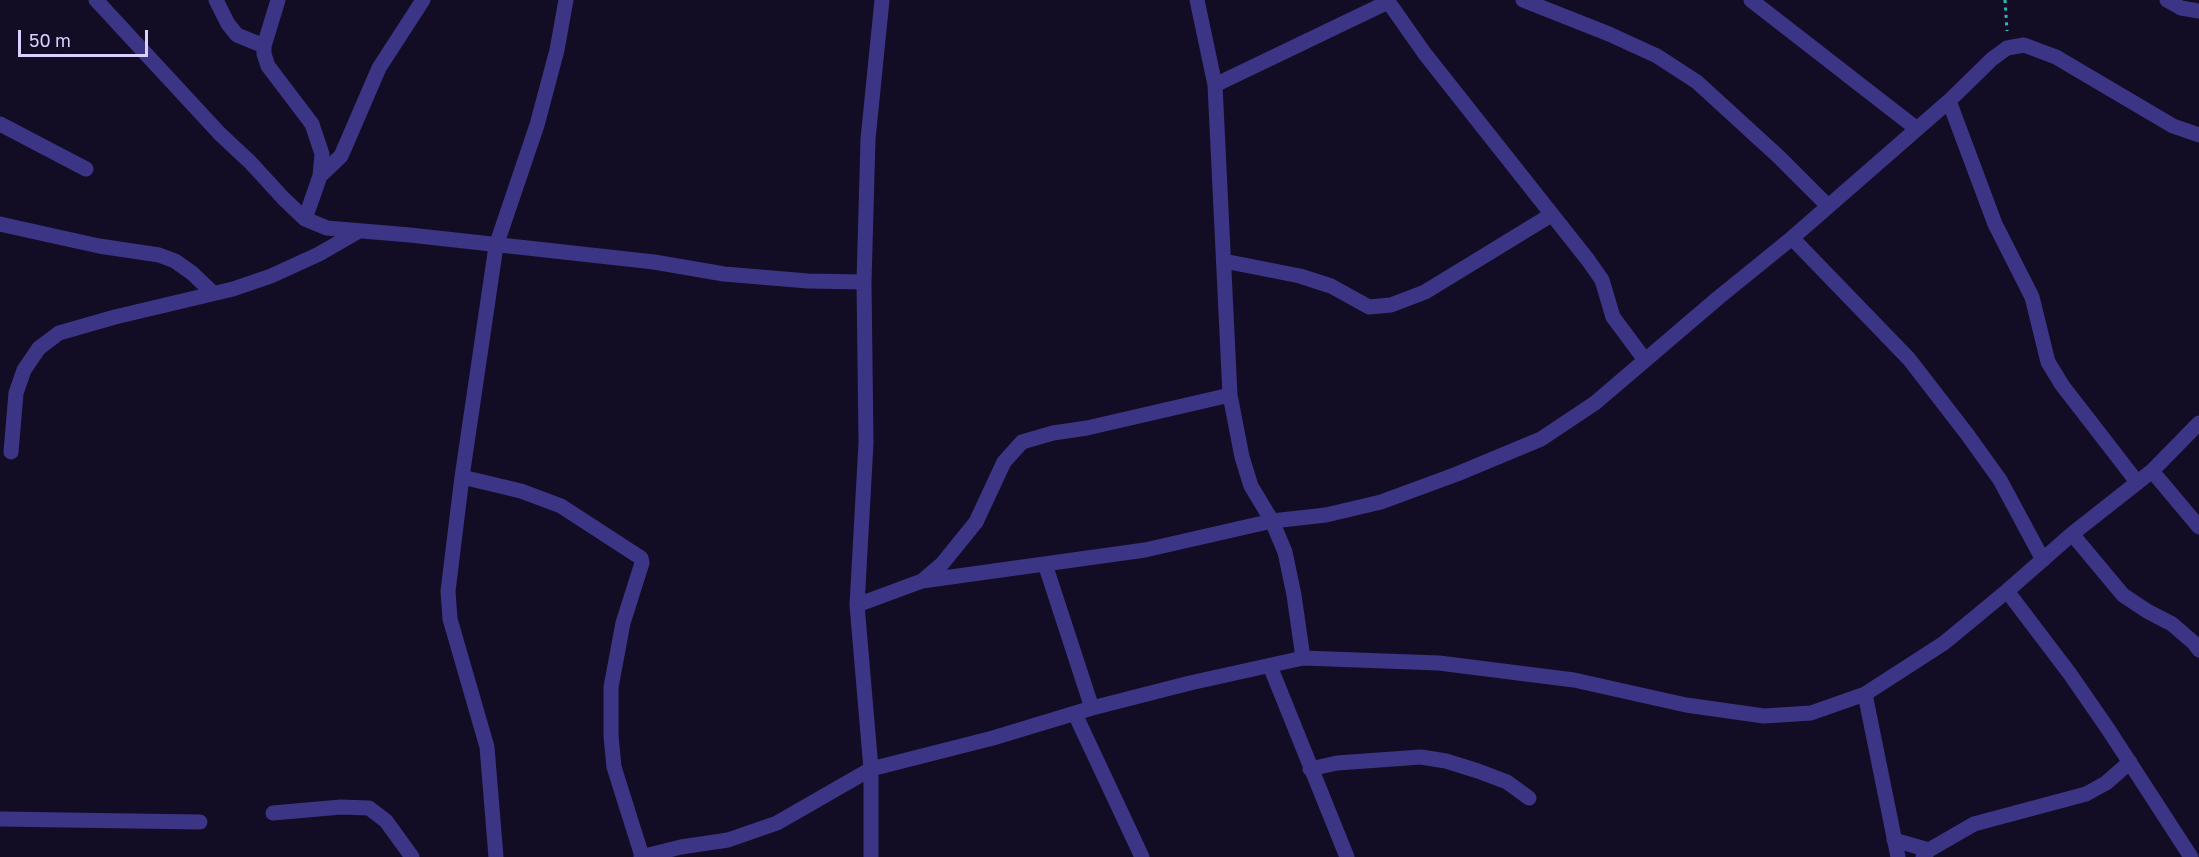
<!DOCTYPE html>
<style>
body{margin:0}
#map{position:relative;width:2199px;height:857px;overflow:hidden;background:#120d24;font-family:"Golos Text",sans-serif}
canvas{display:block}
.scale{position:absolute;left:18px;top:30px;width:130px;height:27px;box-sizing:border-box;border:3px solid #d8d0ff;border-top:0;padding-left:8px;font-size:18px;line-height:21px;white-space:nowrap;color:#d8d0ff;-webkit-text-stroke:4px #120d24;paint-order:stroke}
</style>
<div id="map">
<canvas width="2199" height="857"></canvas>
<div class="scale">50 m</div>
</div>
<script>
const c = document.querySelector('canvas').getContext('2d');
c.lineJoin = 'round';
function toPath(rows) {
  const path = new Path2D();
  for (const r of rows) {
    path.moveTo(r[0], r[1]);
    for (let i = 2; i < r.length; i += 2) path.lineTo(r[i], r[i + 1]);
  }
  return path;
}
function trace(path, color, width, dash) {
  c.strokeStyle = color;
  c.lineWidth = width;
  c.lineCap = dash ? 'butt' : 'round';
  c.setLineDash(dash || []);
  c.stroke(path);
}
const path = toPath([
 [2005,0,2007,31]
]);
const minor = toPath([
 [96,0,220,134,250,162,283,198,305,219,327,228,410,235,654,262,724,274,808,281,864,282],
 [216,0,228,24,237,35,264,46],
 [278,0,264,46,264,54,268,66,312,124,322,154,320,176,305,219],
 [1197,0,1215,85,1230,395,1242,457,1251,486,1272,521,1285,552,1294,595,1303,658],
 [1387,0,1425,54,1588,260,1602,280,1613,317,1645,360],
 [1523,0,1609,34,1657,56,1697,82,1779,157,1828,206],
 [1751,0,1917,129],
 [2167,0,2181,8,2199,11],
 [1215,85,1388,2],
 [1949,101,1995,224,2032,297,2048,362,2062,385,2137,482],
 [0,124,86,169],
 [320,176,341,156,379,68,423,0],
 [0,224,99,246,159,255,175,261,192,273,213,293],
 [1792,238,1909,359,1967,434,2000,480,2043,560],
 [1224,261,1300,276,1331,286,1369,307,1391,305,1425,292,1551,215],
 [11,452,16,393,24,370,39,348,59,333,115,317,233,289,271,276,319,254,359,231],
 [2152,471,2199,527],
 [462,477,521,491,561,506,641,558,642,563,623,623,611,687,611,736,614,767,642,856],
 [2072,534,2123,595,2147,611,2172,624,2194,643,2199,650],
 [1045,564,1092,708],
 [922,581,1145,550,1272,521,1326,515,1381,502,1457,474,1541,439,1595,403,1718,298,1792,238,1949,101,1992,59,2007,48,2024,45,2056,57,2173,126,2199,135],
 [2007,591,2070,674,2108,729,2191,857],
 [857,605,922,581,942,564,976,522,1004,462,1022,442,1053,433,1087,428,1230,395],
 [1270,666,1347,857],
 [1865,694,1898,857],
 [1075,714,1142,857],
 [1310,769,1337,763,1421,757,1446,761,1478,771,1507,782,1529,798],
 [273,813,341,807,369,808,386,821,412,857],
 [0,819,200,822],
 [1894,840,1929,850],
 [496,857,487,747,450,619,448,591,462,477,496,246,537,125,557,50,566,0],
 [641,857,681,847,728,840,777,823,871,769,993,738,1092,708,1190,683,1303,658,1439,663,1574,680,1686,705,1764,716,1811,713,1865,694,1944,643,2007,591,2072,534,2152,471,2199,423],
 [871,857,871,769,857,605,866,443,864,282,868,139,882,0],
 [1923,857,1929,850,1974,824,2086,794,2106,783,2130,762]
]);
trace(path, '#28bbb9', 3, [3, 4.5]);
trace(minor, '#3c3585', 15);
</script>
